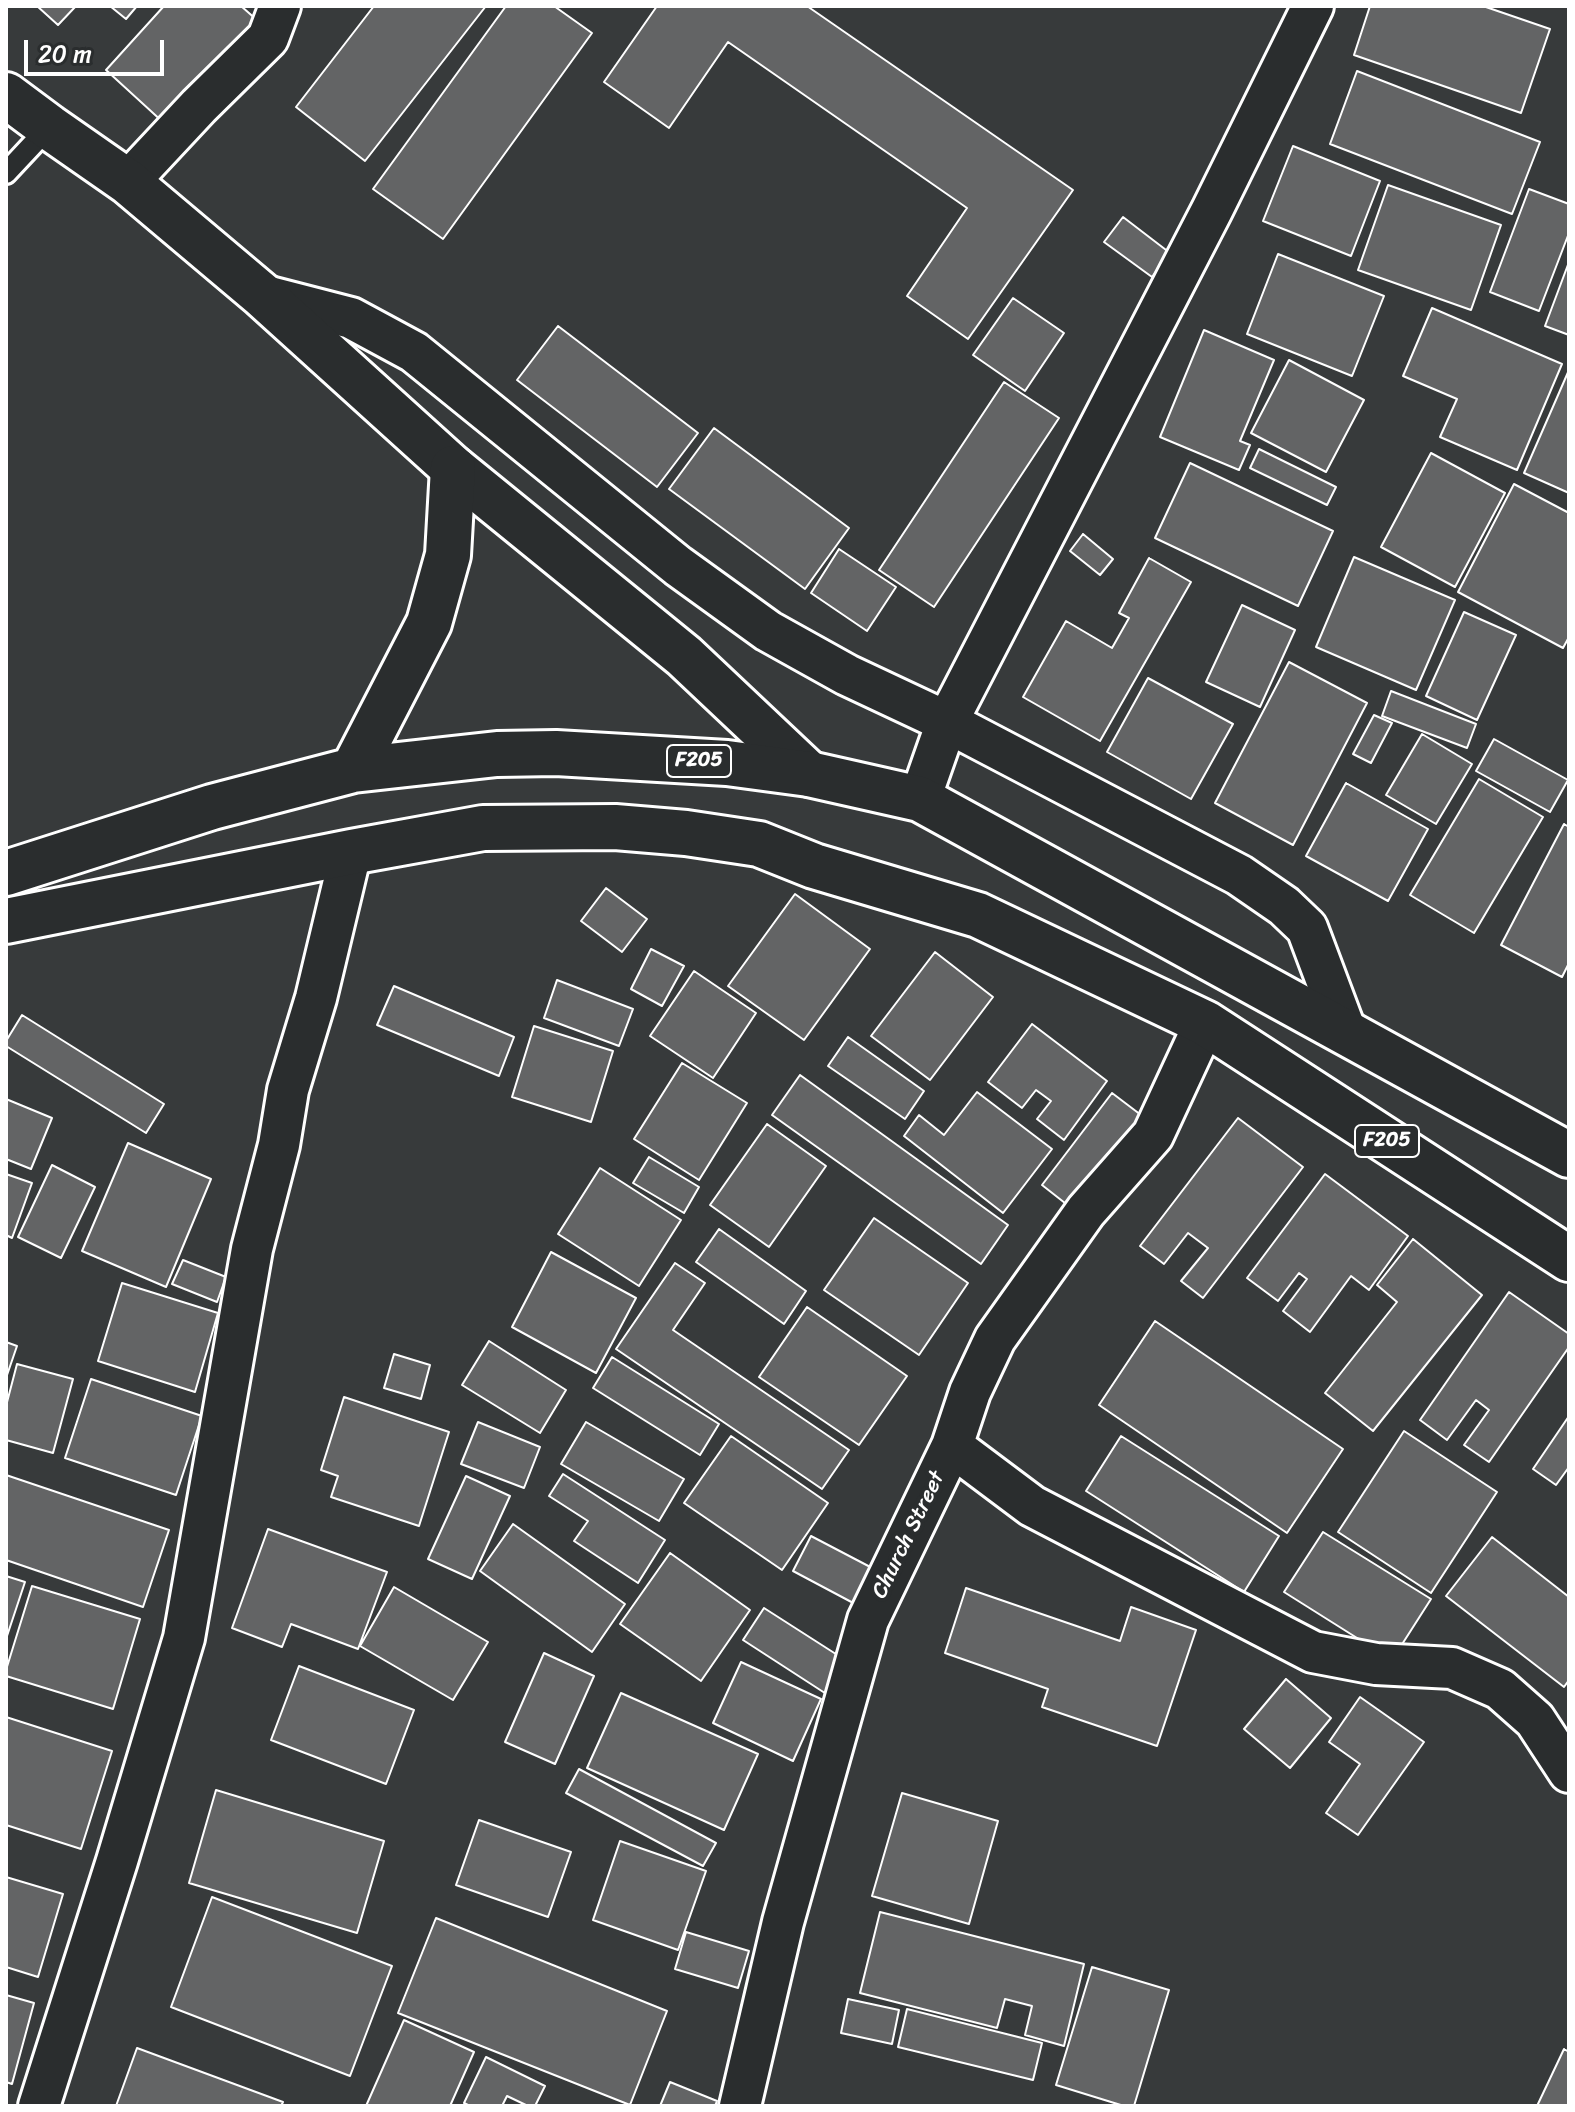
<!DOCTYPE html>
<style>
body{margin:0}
#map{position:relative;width:1575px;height:2112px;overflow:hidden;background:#373a3b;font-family:Sriracha,sans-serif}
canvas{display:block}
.frame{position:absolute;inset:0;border:8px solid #fff;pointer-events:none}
.scale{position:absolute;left:24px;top:40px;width:140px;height:36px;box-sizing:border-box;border:4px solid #fff;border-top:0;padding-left:10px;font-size:24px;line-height:28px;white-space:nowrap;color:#fff;-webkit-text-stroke:6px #2a2d2e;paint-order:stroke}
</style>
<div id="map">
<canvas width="1575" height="2112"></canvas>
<div class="frame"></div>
<div class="scale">20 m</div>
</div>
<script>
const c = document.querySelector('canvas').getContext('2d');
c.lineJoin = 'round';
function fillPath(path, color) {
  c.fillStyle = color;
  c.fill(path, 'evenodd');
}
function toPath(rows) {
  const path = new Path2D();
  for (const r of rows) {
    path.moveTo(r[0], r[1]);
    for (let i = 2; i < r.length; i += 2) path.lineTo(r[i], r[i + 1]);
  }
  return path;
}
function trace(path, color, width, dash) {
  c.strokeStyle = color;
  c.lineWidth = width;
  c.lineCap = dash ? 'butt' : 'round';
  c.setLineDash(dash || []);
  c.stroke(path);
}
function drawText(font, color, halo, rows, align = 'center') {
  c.font = font + ' Sriracha,sans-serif';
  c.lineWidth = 8;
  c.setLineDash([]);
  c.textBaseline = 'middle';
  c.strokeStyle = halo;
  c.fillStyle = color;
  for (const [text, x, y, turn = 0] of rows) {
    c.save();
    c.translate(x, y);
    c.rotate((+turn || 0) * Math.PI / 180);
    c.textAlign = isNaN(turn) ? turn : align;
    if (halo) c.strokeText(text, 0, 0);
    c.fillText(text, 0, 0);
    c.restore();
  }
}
const building = toPath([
 [37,6,76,6,58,25,37,6],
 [110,6,137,6,126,19,110,6],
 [164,6,241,6,258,21,165,124,106,70,164,6],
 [374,6,486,6,365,161,296,107,374,6],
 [506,6,554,6,592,33,443,239,373,189,506,6],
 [657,6,807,6,1073,190,968,339,907,296,967,208,728,42,669,128,604,82,657,6],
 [1370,6,1483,6,1550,29,1521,113,1354,55,1370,6],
 [1357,71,1540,142,1512,214,1330,144,1357,71],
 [1293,146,1380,181,1351,256,1263,221,1293,146],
 [1388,185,1501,225,1471,310,1358,270,1388,185],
 [1529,189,1569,204,1569,233,1539,311,1490,292,1529,189],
 [1123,217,1170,253,1152,277,1104,242,1123,217],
 [1278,254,1384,296,1352,376,1247,334,1278,254],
 [1569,262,1569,335,1545,326,1569,262],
 [1013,298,1064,333,1025,391,973,355,1013,298],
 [1432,308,1562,364,1517,470,1440,437,1457,399,1403,376,1432,308],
 [558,326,698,433,657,487,517,380,558,326],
 [1204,330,1274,360,1240,441,1250,445,1239,470,1160,437,1204,330],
 [1289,360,1364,400,1326,472,1251,433,1289,360],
 [1569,370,1569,493,1524,473,1569,370],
 [1004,382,1059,418,934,607,879,570,1004,382],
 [714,428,849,528,805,589,669,489,714,428],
 [1259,449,1336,487,1327,505,1250,468,1259,449],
 [1431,453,1505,493,1455,587,1381,547,1431,453],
 [1190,463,1333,531,1298,606,1155,538,1190,463],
 [1514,484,1569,513,1569,637,1563,648,1458,592,1514,484],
 [1083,534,1113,559,1100,575,1070,551,1083,534],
 [839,549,896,587,867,631,811,593,839,549],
 [1354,557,1455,600,1416,690,1316,647,1354,557],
 [1149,558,1191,582,1100,741,1023,697,1066,621,1112,648,1129,618,1119,613,1149,558],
 [1242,605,1295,630,1260,707,1206,682,1242,605],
 [1464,612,1516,635,1477,720,1426,696,1464,612],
 [1289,662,1367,703,1293,845,1215,803,1289,662],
 [1148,678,1233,724,1191,799,1107,752,1148,678],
 [1391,691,1476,724,1467,748,1382,716,1391,691],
 [1374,715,1392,723,1371,763,1353,754,1374,715],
 [1422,734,1472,764,1436,824,1386,795,1422,734],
 [1494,739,1568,780,1550,812,1476,771,1494,739],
 [1479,779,1543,817,1474,933,1410,895,1479,779],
 [1346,783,1428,829,1388,901,1306,856,1346,783],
 [1564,824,1569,827,1569,963,1562,977,1501,945,1564,824],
 [606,888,647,919,622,952,581,921,606,888],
 [795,894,870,949,804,1040,728,986,795,894],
 [651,949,684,966,662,1006,631,989,651,949],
 [935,952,993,997,930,1080,871,1036,935,952],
 [694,971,756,1013,713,1078,650,1036,694,971],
 [557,980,633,1009,619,1046,544,1018,557,980],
 [394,986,514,1037,499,1076,377,1025,394,986],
 [22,1015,164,1104,146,1133,6,1046,6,1041,22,1015],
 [1032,1024,1107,1081,1064,1140,1037,1119,1051,1101,1036,1090,1022,1108,988,1082,1032,1024],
 [534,1026,613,1051,591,1122,512,1097,534,1026],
 [848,1037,924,1091,905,1119,828,1066,848,1037],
 [682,1063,747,1103,699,1180,634,1139,682,1063],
 [800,1075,1008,1225,981,1264,772,1115,800,1075],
 [977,1092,1052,1149,1003,1213,904,1136,919,1115,944,1135,977,1092],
 [1112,1093,1141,1115,1070,1207,1042,1185,1112,1093],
 [6,1099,52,1118,31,1169,6,1159,6,1099],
 [1238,1118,1303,1167,1203,1298,1181,1281,1208,1248,1188,1233,1164,1264,1140,1246,1238,1118],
 [767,1124,826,1166,769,1247,710,1205,767,1124],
 [128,1143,211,1179,166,1287,82,1251,128,1143],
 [649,1157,699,1187,684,1213,633,1183,649,1157],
 [52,1165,95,1187,61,1258,18,1237,52,1165],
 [600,1168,681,1220,639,1286,558,1234,600,1168],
 [6,1174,32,1183,12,1238,6,1235,6,1174],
 [1325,1174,1408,1236,1369,1290,1351,1276,1310,1332,1283,1311,1307,1279,1299,1273,1278,1301,1247,1278,1325,1174],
 [874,1218,968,1283,919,1355,824,1290,874,1218],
 [719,1229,806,1291,784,1324,696,1262,719,1229],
 [1413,1239,1482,1295,1373,1431,1325,1393,1397,1302,1377,1285,1413,1239],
 [551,1252,636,1298,596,1373,512,1327,551,1252],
 [183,1260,226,1277,217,1302,172,1284,183,1260],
 [675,1263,705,1283,673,1330,849,1450,822,1489,616,1349,675,1263],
 [122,1283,218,1313,195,1392,98,1361,122,1283],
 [1509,1292,1569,1334,1569,1347,1489,1462,1464,1445,1489,1410,1476,1400,1447,1440,1420,1420,1509,1292],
 [807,1307,907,1376,859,1445,759,1377,807,1307],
 [1155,1321,1343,1449,1287,1533,1099,1405,1155,1321],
 [489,1341,566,1390,540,1433,462,1385,489,1341],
 [6,1342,17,1346,6,1378,6,1342],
 [394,1354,430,1365,421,1399,384,1388,394,1354],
 [612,1357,719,1424,700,1455,593,1388,612,1357],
 [17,1364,73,1379,53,1453,6,1440,6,1406,17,1364],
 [91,1379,202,1416,176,1495,65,1458,91,1379],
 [344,1397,449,1432,419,1526,331,1497,338,1476,321,1470,344,1397],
 [1569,1416,1569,1467,1556,1485,1533,1469,1569,1416],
 [478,1422,540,1447,524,1488,461,1464,478,1422],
 [586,1422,684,1479,659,1521,561,1464,586,1422],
 [1404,1431,1497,1492,1431,1593,1338,1532,1404,1431],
 [731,1436,828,1503,782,1570,684,1503,731,1436],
 [1121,1436,1279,1536,1244,1592,1086,1491,1121,1436],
 [563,1474,665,1540,638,1583,574,1541,588,1521,549,1496,563,1474],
 [6,1475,169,1530,143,1607,6,1560,6,1475],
 [466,1476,510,1496,472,1579,428,1559,466,1476],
 [513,1524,625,1604,592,1652,480,1571,513,1524],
 [268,1529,387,1572,358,1649,291,1624,282,1647,232,1628,268,1529],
 [1323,1532,1431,1599,1392,1660,1284,1592,1323,1532],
 [811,1536,876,1570,857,1605,793,1571,811,1536],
 [1492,1537,1569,1597,1569,1680,1564,1687,1446,1596,1492,1537],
 [670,1553,750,1610,701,1681,620,1624,670,1553],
 [6,1576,25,1582,6,1639,6,1576],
 [32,1586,140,1619,113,1709,6,1676,6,1670,32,1586],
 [394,1587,488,1642,453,1700,360,1646,394,1587],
 [966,1588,1120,1641,1131,1607,1196,1630,1157,1746,1042,1707,1048,1689,945,1653,966,1588],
 [764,1608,853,1665,831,1697,743,1640,764,1608],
 [544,1653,594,1676,555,1764,505,1742,544,1653],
 [741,1662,821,1699,793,1761,713,1723,741,1662],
 [299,1666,414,1710,386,1784,271,1740,299,1666],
 [1286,1679,1331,1718,1290,1768,1244,1729,1286,1679],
 [621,1693,758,1754,724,1830,587,1768,621,1693],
 [1360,1697,1424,1742,1358,1835,1326,1813,1360,1764,1329,1742,1360,1697],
 [6,1717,112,1751,81,1849,6,1825,6,1717],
 [579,1769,716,1843,703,1866,566,1793,579,1769],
 [216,1790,384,1841,357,1933,189,1883,216,1790],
 [902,1793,998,1821,969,1924,872,1896,902,1793],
 [479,1820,571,1852,548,1917,456,1885,479,1820],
 [620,1841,706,1871,678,1950,593,1920,620,1841],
 [6,1877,63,1894,38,1977,6,1967,6,1877],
 [212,1897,392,1966,350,2076,171,2007,212,1897],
 [880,1912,1084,1964,1064,2046,1025,2035,1032,2006,1005,1999,997,2028,860,1993,880,1912],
 [436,1918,667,2011,630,2105,398,2013,436,1918],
 [686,1932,749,1951,738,1988,675,1969,686,1932],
 [1092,1967,1169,1990,1134,2106,1124,2106,1056,2085,1092,1967],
 [6,1995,34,2003,12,2084,6,2082,6,1995],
 [848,1999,899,2010,892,2044,841,2033,848,1999],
 [907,2009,1042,2043,1033,2080,898,2047,907,2009],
 [404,2020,474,2052,450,2106,366,2106,404,2020],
 [137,2048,283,2102,281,2106,116,2106,137,2048],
 [1564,2049,1569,2052,1569,2106,1537,2106,1564,2049],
 [486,2057,545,2086,535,2106,528,2106,507,2096,502,2106,470,2106,464,2103,486,2057],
 [670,2082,717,2101,715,2106,660,2106,670,2082]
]);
const lane = toPath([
 [6,173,49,127]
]);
const street = toPath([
 [128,182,199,106,268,38,280,6],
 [262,295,351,318,414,352,678,566,768,631,847,675,947,722,1239,875,1284,906,1307,928,1346,1032],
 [920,799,947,722,1212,210,1313,6],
 [952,1446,1032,1506,1313,1652,1376,1664,1452,1668,1500,1689,1535,1720,1569,1772],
 [39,2106,117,1861,184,1638,252,1249,279,1145,288,1090,316,998,351,852],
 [740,2106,783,1922,868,1620,952,1446,970,1392,995,1339,1086,1211,1153,1135,1205,1023]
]);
const secondary = toPath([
 [6,95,49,127,128,182,262,295,453,468,684,656,809,774]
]);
const primary = toPath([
 [353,770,429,623,448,555,453,468],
 [6,873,212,807,353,770,497,754,556,753,727,763,809,774,920,799,1569,1155],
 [6,921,351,852,483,828,615,827,686,833,759,844,814,866,978,915,1205,1023,1569,1259]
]);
const shields = [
 [699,761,64],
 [1387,1141,64]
];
const shieldNames = [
 ["F205",699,761],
 ["F205",1387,1141]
];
const streetNames = [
 ["Church Street",909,1535,-64]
];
fillPath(building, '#636465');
trace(building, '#fff', 2);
trace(lane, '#fff', 26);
trace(street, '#fff', 46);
trace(secondary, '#fff', 50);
trace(primary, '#fff', 50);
trace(lane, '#2a2d2e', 20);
trace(street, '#2a2d2e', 40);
trace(secondary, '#2a2d2e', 44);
trace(primary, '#2a2d2e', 44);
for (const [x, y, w] of shields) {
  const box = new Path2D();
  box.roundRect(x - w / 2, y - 16, w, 32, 6);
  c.fillStyle = '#2a2d2e';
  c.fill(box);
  trace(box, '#fff', 2);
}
drawText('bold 20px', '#fff', null, shieldNames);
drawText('22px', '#fff', '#2a2d2e', streetNames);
</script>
